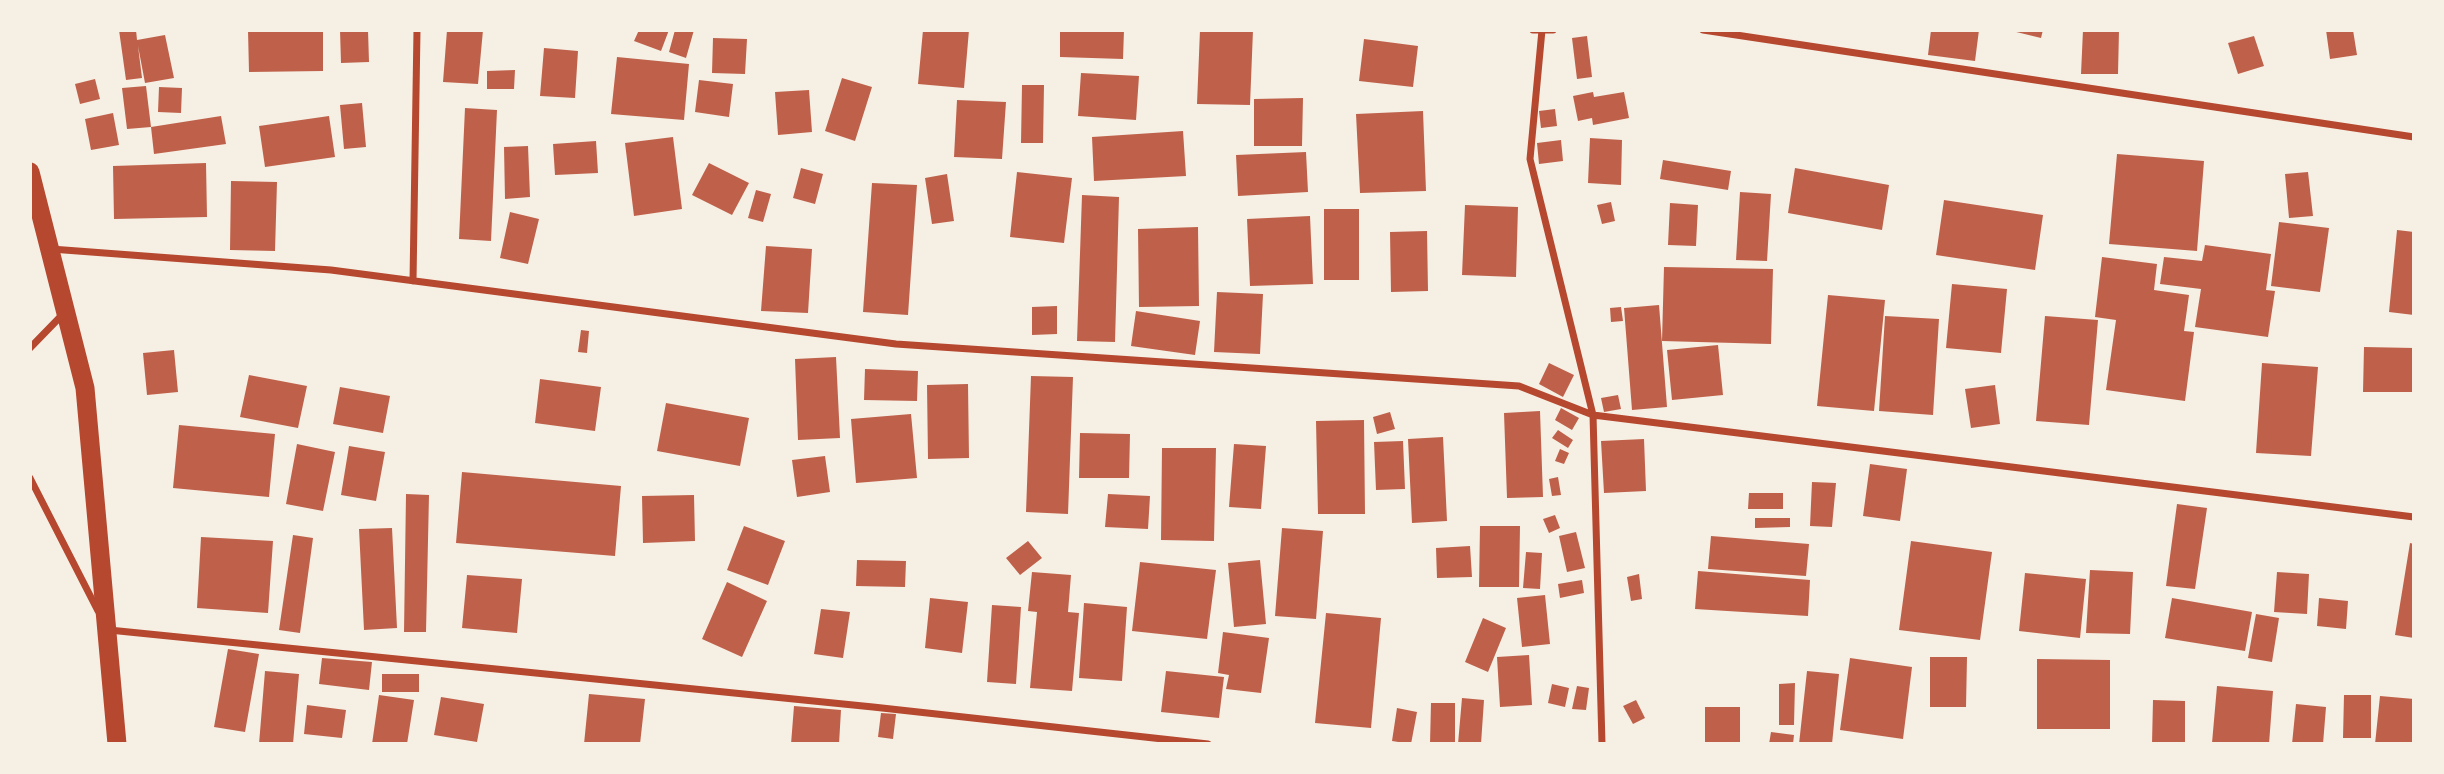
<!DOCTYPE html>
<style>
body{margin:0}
#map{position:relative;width:2444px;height:774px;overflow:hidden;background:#f6efe4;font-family:Ubuntu,sans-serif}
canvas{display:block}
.frame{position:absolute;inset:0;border:32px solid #f6efe4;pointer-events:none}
</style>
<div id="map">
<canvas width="2444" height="774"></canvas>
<div class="frame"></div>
</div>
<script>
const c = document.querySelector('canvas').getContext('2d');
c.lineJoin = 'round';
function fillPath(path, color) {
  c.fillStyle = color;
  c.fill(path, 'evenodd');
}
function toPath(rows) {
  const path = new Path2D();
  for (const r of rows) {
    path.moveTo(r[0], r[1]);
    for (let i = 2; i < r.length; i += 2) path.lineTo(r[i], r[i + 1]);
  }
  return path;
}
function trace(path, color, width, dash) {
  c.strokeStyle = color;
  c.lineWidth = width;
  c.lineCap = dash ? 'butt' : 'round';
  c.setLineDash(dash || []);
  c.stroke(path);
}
const building = toPath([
 [119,30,136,30,137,40,165,35,174,78,145,83,138,46,142,78,126,80],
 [248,30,323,30,323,71,249,72],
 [340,30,368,30,369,62,341,63],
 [447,30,483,30,478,84,443,82],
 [639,30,669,30,661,51,634,41],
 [675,30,694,30,686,58,669,52],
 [923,30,969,30,964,88,918,84],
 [1060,30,1124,30,1123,59,1060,57],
 [1200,30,1253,30,1250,105,1197,104],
 [1931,30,1979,30,1975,61,1928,55],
 [2008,30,2043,30,2041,38],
 [2083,30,2119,30,2118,74,2081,74],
 [2326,30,2353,30,2357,55,2330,59],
 [1587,36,1592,77,1577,79,1572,38],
 [2254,36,2264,66,2238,74,2228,43],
 [713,38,747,39,745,74,712,73],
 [1364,39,1418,46,1413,87,1359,81],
 [544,48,578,51,575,98,540,96],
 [617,57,689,64,684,120,611,114],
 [515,70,514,89,487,89,487,71],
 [1081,73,1139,76,1136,120,1078,116],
 [842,78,872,87,855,141,825,131],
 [95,79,100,99,80,104,75,84],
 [699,80,733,84,729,117,695,112],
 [1022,85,1044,85,1043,143,1021,143],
 [146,86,151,127,127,129,122,88],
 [159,87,182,88,181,113,158,112],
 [809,90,812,132,778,135,775,92],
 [1593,92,1594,97,1624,92,1629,118,1593,125,1592,118,1578,121,1573,96],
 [1303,98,1302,146,1254,146,1254,99],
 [957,100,1006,102,1002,159,954,157],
 [362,103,366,147,344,149,340,105],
 [465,108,497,110,491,241,459,239],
 [1555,109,1557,126,1541,128,1539,111],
 [1423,111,1426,191,1360,193,1356,114],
 [113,113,119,145,91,150,85,119],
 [221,116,226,144,154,154,151,127],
 [329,116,335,157,265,167,259,126],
 [1183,131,1186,176,1094,181,1092,137],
 [673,137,682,209,634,216,625,143],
 [1590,138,1622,140,1621,185,1588,183],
 [1561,140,1563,161,1539,164,1537,143],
 [596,141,598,173,555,175,553,144],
 [528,146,530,197,505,199,504,147],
 [1306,152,1308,192,1238,196,1236,155],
 [2117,154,2204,161,2197,251,2109,244],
 [1663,160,1731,171,1728,190,1660,179],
 [206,163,207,217,114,219,113,166],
 [709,163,749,183,732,215,692,195],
 [801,168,823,174,815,204,793,198],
 [1795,168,1889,185,1882,230,1788,213],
 [1017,172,1072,178,1064,243,1010,237],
 [2308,172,2313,216,2289,218,2285,174],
 [947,174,954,221,932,224,925,178],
 [231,181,277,182,275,251,230,250],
 [872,183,917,185,908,315,863,312],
 [756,190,771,194,763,222,748,218],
 [1740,192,1771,194,1767,261,1736,260],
 [1082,195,1119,197,1115,342,1077,341],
 [1944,200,2043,215,2035,270,1936,255],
 [1611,202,1615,221,1602,224,1597,205],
 [1670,203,1698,205,1696,246,1668,245],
 [1465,205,1518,207,1516,277,1462,275],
 [1324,209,1359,209,1359,280,1324,280],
 [510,212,539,219,528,264,500,258],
 [1310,216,1313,284,1250,286,1247,219],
 [2279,222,2329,228,2320,292,2271,286],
 [1198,227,1199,306,1139,307,1138,229],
 [2397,230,2414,232,2414,315,2389,312],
 [1427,231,1428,291,1391,292,1390,232],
 [2205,245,2271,254,2266,290,2275,291,2268,337,2195,327,2201,289,2160,284,2164,257,2202,261],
 [766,246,812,249,808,313,761,311],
 [2102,257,2157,264,2154,290,2189,295,2184,331,2194,332,2185,401,2106,390,2116,320,2095,317],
 [1664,267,1773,269,1771,344,1662,341],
 [1952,284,2007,289,2001,353,1946,348],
 [1217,292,1263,294,1260,354,1214,352],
 [1828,295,1885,300,1874,411,1817,406],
 [1659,305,1667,407,1632,410,1624,308],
 [1057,306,1057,334,1032,335,1032,307],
 [1621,307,1623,321,1611,322,1610,308],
 [1136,311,1200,321,1195,355,1131,346],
 [1885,316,1939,319,1933,415,1879,411],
 [2045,316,2098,320,2089,425,2036,421],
 [581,330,589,331,587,353,578,352],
 [1718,345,1723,395,1672,400,1667,350],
 [2364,347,2414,348,2414,392,2363,392],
 [174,350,178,392,147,395,143,353],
 [836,357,840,438,798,440,795,359],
 [1549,363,1574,375,1563,397,1539,384],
 [2262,363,2318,367,2311,456,2256,453],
 [865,369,918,371,917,401,864,400],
 [249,375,307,386,298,428,240,417],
 [1031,376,1073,377,1068,514,1026,512],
 [540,379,601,387,595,431,535,423],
 [968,384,969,458,928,459,927,385],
 [1995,385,2000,424,1971,428,1965,389],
 [340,387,390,396,383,433,333,424],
 [1618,395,1621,409,1604,412,1601,398],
 [666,403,749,418,740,466,657,451],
 [1561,408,1579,418,1572,430,1555,420],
 [1540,411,1543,497,1507,498,1504,413],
 [1390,412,1395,429,1377,434,1373,417],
 [911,414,917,478,856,483,851,419],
 [1364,420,1365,514,1318,514,1316,421],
 [179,425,275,434,269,497,173,488],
 [1558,430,1573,440,1568,448,1552,438],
 [1080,433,1130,434,1129,478,1079,478],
 [1443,437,1447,521,1412,523,1408,439],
 [1644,439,1646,491,1604,493,1601,441],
 [1403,441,1405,489,1376,490,1374,442],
 [297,444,335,452,323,511,286,504],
 [1234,444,1266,446,1261,509,1229,507],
 [349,446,385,452,376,501,341,495],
 [1162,448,1216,448,1214,541,1161,540],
 [1560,449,1569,453,1564,464,1555,461],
 [825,456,830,492,797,497,792,460],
 [1870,464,1907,469,1900,521,1863,516],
 [462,472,621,486,615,556,456,543],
 [1558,477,1561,495,1552,496,1549,479],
 [1812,482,1836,483,1832,527,1810,526],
 [1749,493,1783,493,1783,509,1748,509],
 [406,494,429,495,426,632,404,632],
 [1108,494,1150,496,1148,529,1105,527],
 [694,495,695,541,643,543,642,496],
 [2177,504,2207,508,2195,589,2166,586],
 [1555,515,1560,528,1549,533,1543,519],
 [1755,518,1790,518,1790,527,1755,528],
 [744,526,785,541,768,585,727,570],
 [1480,526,1520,526,1519,587,1479,587],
 [392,528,397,628,364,630,359,529],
 [1282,528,1323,531,1316,619,1275,616],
 [1576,532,1585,568,1567,572,1559,536],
 [293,535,313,538,300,633,279,630],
 [1711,536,1809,544,1806,576,1708,569],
 [201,537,273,541,268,613,197,608],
 [1028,541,1042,558,1020,575,1006,558],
 [1911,541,1992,552,1980,640,1899,630],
 [2410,543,2414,544,2414,638,2395,635],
 [1470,546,1472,577,1437,578,1436,548],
 [1526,552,1542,553,1540,589,1523,588],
 [857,560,906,561,905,587,856,586],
 [1260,560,1266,624,1234,627,1228,563],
 [1140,562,1216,570,1207,639,1132,631],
 [2090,570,2133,572,2130,634,2086,633],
 [1698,571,1810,580,1808,616,1695,609],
 [1032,572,1071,575,1068,612,1079,613,1072,691,1030,688,1037,612,1028,611],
 [2277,572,2309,574,2307,614,2274,612],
 [2025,573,2086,579,2080,638,2019,631],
 [1639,574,1642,599,1631,601,1627,577],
 [467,575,522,579,517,633,462,628],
 [1582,580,1584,593,1560,598,1558,584],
 [727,582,767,601,742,657,702,639],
 [1545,595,1550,644,1522,647,1517,598],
 [930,598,968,602,962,653,925,648],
 [2172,598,2252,612,2245,651,2165,638],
 [2319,598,2348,601,2346,629,2317,626],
 [1084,603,1127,607,1122,681,1079,678],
 [992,605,1021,607,1016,684,987,682],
 [821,609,850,612,843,658,814,654],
 [1326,613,1381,618,1371,728,1315,723],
 [2256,614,2279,618,2272,662,2248,658],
 [1483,618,1506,628,1488,672,1465,662],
 [1223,632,1269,638,1261,693,1226,689,1229,675,1218,673],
 [228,649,259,654,245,732,214,727],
 [1529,655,1532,705,1500,707,1497,657],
 [1930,657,1967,657,1966,707,1930,707],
 [322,658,372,662,369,690,319,684],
 [1850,658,1912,667,1903,739,1840,730],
 [2037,659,2110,660,2110,729,2037,729],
 [265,671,299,674,293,744,259,744],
 [1166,671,1224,677,1219,718,1161,712],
 [1807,671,1839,674,1832,744,1799,744],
 [382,674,419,674,419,692,382,692],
 [1795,683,1794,725,1779,725,1779,684],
 [1552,684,1569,688,1565,707,1548,703],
 [1577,686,1589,688,1586,710,1572,709],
 [2217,686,2273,691,2269,744,2212,743],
 [589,694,645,699,640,744,584,744],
 [379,695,414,700,407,744,372,744],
 [2344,695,2371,695,2371,738,2343,738],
 [2380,696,2414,699,2414,744,2375,744],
 [441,697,484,704,477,742,434,735],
 [1462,698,1484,700,1481,744,1458,744],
 [1636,700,1645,718,1633,724,1623,706],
 [2153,700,2185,701,2185,744,2152,744],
 [1431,703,1455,703,1455,744,1430,744],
 [2296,704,2326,707,2323,744,2292,744],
 [307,705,346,710,342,738,304,734],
 [794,706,841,710,839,744,791,744],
 [1705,707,1740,707,1740,744,1705,744],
 [1397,708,1417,712,1411,744,1392,741],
 [881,713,896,714,893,739,878,737],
 [1771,732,1794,735,1793,744,1769,744]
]);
const minor = toPath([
 [1533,30,1553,30],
 [1542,30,1530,159,1593,415,1602,744],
 [1703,30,2414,137],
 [51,249,331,270,896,344,1519,386,1593,415,2414,517],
 [413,281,417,30],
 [30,348,63,314],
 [30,478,98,611],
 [109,630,873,707,1208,744]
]);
const trunk = toPath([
 [30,172,85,388,117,744]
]);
fillPath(building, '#bf614a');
trace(minor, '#b5482f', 7);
trace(trunk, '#b5482f', 19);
</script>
